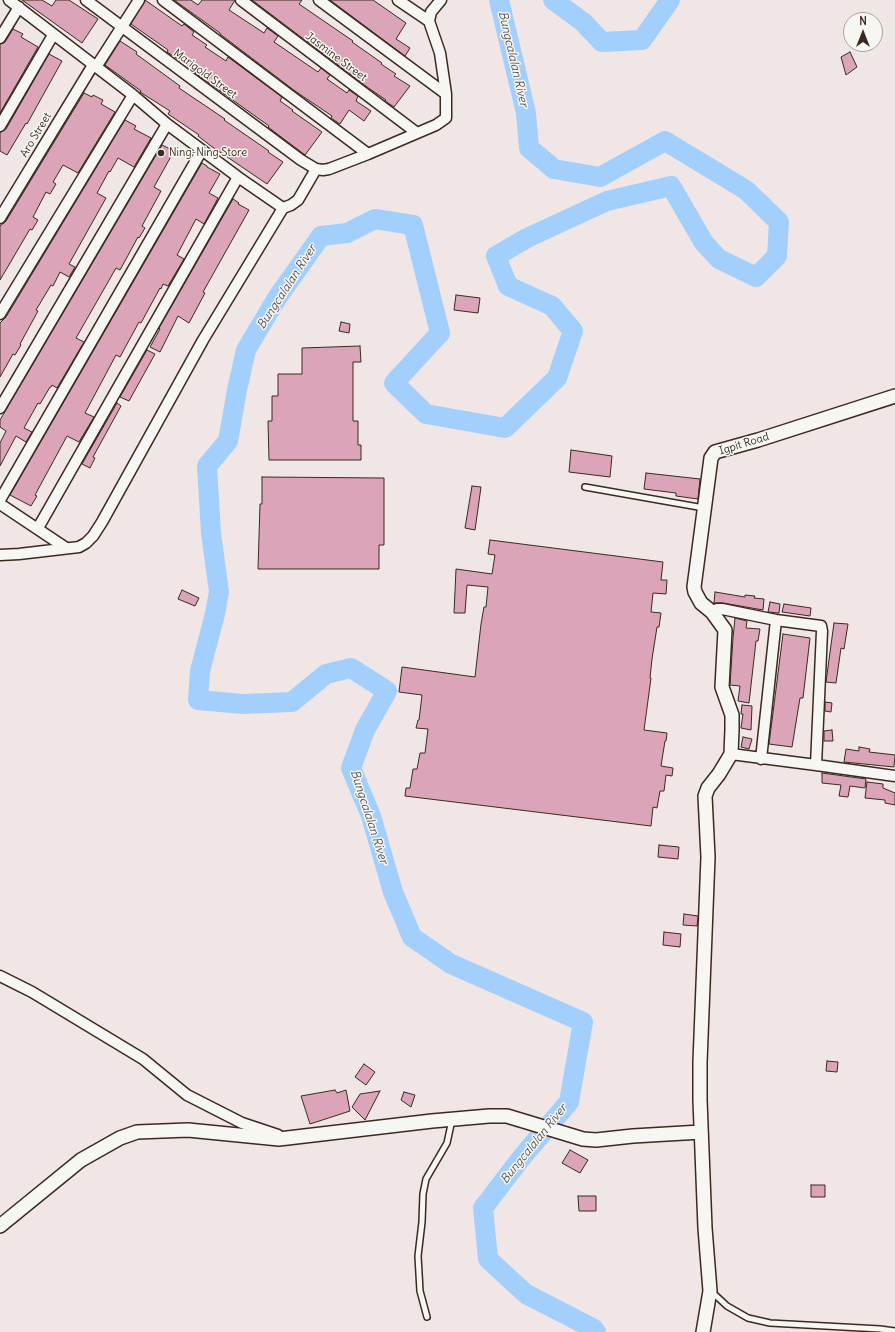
<!DOCTYPE html>
<style>
body{margin:0}
#map{position:relative;width:895px;height:1332px;overflow:hidden;background:#f1e6e6;font-family:Delius,sans-serif}
canvas{display:block}
.north{position:absolute;left:843px;top:12px;width:40px;height:40px;box-sizing:border-box;background:#f6f6f2;border:1px solid #aba49d;border-radius:50%;rotate:0deg;font-size:11px;font-weight:700;line-height:16px;text-align:center;color:#3b2a1e}
.north::after{content:'';display:block;margin:auto;width:14px;height:18px;background:#3b2a1e;clip-path:polygon(50% 0,100% 100%,50% 72%,0 100%)}
</style>
<div id="map">
<canvas width="895" height="1332"></canvas>
<div class="north">N</div>
</div>
<script>
const c = document.querySelector('canvas').getContext('2d');
c.lineJoin = 'round';
function toPath(rows) {
  const path = new Path2D();
  for (const r of rows) {
    path.moveTo(r[0], r[1]);
    for (let i = 2; i < r.length; i += 2) path.lineTo(r[i], r[i + 1]);
  }
  return path;
}
function trace(path, color, width, dash) {
  c.strokeStyle = color;
  c.lineWidth = width;
  c.lineCap = dash ? 'butt' : 'round';
  c.setLineDash(dash || []);
  c.stroke(path);
}
function fillPath(path, color) {
  c.fillStyle = color;
  c.fill(path, 'evenodd');
}
function drawText(font, color, halo, rows, align = 'center') {
  c.font = font + ' Delius,sans-serif';
  c.lineWidth = 3;
  c.setLineDash([]);
  c.textBaseline = 'middle';
  c.strokeStyle = halo;
  c.fillStyle = color;
  for (const [text, x, y, turn = 0] of rows) {
    c.save();
    c.translate(x, y);
    c.rotate((+turn || 0) * Math.PI / 180);
    c.textAlign = isNaN(turn) ? turn : align;
    if (halo) c.strokeText(text, 0, 0);
    c.fillText(text, 0, 0);
    c.restore();
  }
}
const river = toPath([
 [499,0,526,113,529,148,554,169,600,177,665,141,746,190,779,222,777,256,756,277,719,259,704,243,671,186,607,201,527,238,496,256,508,286,552,306,573,331,557,378,505,428,426,414,394,383,440,333,413,225,375,219,347,233,321,236,277,298,246,350,237,390,228,441,207,466,211,533,219,592,215,614,200,671,198,700,243,704,292,702,326,674,351,668,387,691,365,730,351,768,371,816,393,892,412,937,451,964,583,1022,569,1102,522,1157,483,1208,488,1259,526,1294,594,1329,596,1332],
 [553,0,583,22,602,42,642,40,670,0]
]);
const building = toPath([
 [22,0,42,0,52,6,56,0,69,0,98,19,82,43,22,0],
 [145,0,182,26,184,24,194,32,192,35,207,45,205,47,226,61,228,57,282,97,280,101,293,110,292,111,322,132,305,155,268,127,269,126,195,73,197,71,167,52,168,50,131,24,145,0],
 [174,0,191,0,198,5,202,0,235,0,229,10,264,33,267,28,278,36,274,42,318,72,321,68,330,75,327,79,347,93,349,90,358,96,356,101,371,111,364,121,349,110,340,124,331,118,332,116,295,91,220,34,220,33,174,0],
 [252,0,302,0,299,4,353,41,352,42,382,63,381,64,396,74,394,76,410,86,394,107,385,101,386,100,367,87,252,0],
 [330,0,373,0,406,23,396,39,410,48,405,56,330,0],
 [13,29,23,34,21,37,38,47,0,113,0,44,5,42,13,29],
 [120,41,137,52,136,54,180,86,179,88,225,119,224,120,269,151,268,152,283,162,267,184,211,146,198,136,199,135,168,114,170,111,140,92,141,91,105,65,120,41],
 [850,52,857,67,846,75,841,57,850,52],
 [49,54,62,61,27,124,26,123,7,155,0,151,0,132,6,129,49,54],
 [84,93,92,97,93,95,103,100,101,104,115,112,78,173,63,165,53,182,56,184,50,194,46,192,33,217,38,220,32,230,30,229,0,280,0,226,6,221,84,93],
 [125,120,136,126,134,129,151,138,134,167,118,158,110,172,109,171,97,193,106,198,69,264,75,267,69,277,60,272,53,286,51,285,36,310,38,311,20,344,21,345,15,355,13,354,0,377,0,323,6,317,125,120],
 [162,145,174,151,154,187,161,191,142,226,145,228,139,238,138,237,120,270,116,268,76,338,84,342,57,388,52,385,51,387,50,387,40,404,38,403,24,428,32,432,26,442,16,436,0,466,0,443,6,431,0,427,0,420,162,145],
 [202,163,207,166,207,167,220,174,209,193,218,198,204,224,196,219,177,255,184,259,168,286,163,284,161,289,160,288,141,323,139,322,120,357,116,355,85,413,94,417,79,442,67,436,35,495,37,496,31,506,10,495,202,163],
 [233,199,239,203,238,204,249,210,203,292,205,293,189,323,178,316,160,352,150,347,160,329,159,328,233,199],
 [456,295,480,298,478,313,454,310,456,295],
 [341,322,350,324,349,333,339,331,341,322],
 [360,346,361,362,353,362,353,421,358,421,358,445,361,445,361,460,269,460,268,421,272,421,272,396,278,396,278,374,302,374,302,348,360,346],
 [147,350,155,354,129,401,120,397,147,350],
 [117,403,121,406,93,457,95,458,90,468,82,464,117,403],
 [571,450,612,456,610,477,569,472,571,450],
 [646,473,700,479,698,499,676,496,676,493,644,489,646,473],
 [262,477,384,478,384,545,379,545,379,569,258,569,260,504,262,504,262,477],
 [472,486,481,487,475,530,465,528,472,486],
 [490,540,663,562,661,580,667,580,666,594,653,593,651,612,661,613,659,627,657,627,652,659,650,678,651,678,644,730,667,733,666,741,665,741,661,766,673,768,672,776,666,775,664,791,660,791,657,808,653,807,651,826,405,796,406,788,410,788,413,769,417,769,420,753,425,753,428,729,416,728,418,720,419,720,422,695,399,692,402,667,475,677,481,624,484,607,486,607,488,587,467,585,465,613,454,613,456,569,492,574,495,555,488,554,490,540],
 [182,590,199,598,195,606,178,599,182,590],
 [715,592,745,597,745,595,755,596,754,598,764,599,763,610,723,603,714,603,715,592],
 [770,602,780,604,779,613,768,612,770,602],
 [784,604,811,608,810,616,782,612,784,604],
 [735,618,747,621,746,628,760,629,758,641,756,641,749,703,738,701,740,686,730,685,733,638,735,618],
 [834,623,848,624,844,649,841,648,836,683,826,682,834,623],
 [783,634,810,638,803,698,800,698,792,747,769,744,783,634],
 [825,702,832,703,831,712,825,711,825,702],
 [742,705,752,706,751,730,741,728,743,714,741,714,742,705],
 [832,730,833,741,824,741,824,731,832,730],
 [743,737,752,739,749,749,741,747,743,737],
 [859,747,870,749,869,752,895,755,894,767,844,762,846,749,859,751,859,747],
 [822,773,866,779,865,788,850,786,848,797,839,796,841,785,822,783,822,773],
 [867,782,883,784,883,788,895,793,895,805,885,803,885,800,865,798,867,782],
 [659,845,679,847,678,859,658,857,659,845],
 [684,914,698,916,697,926,683,925,684,914],
 [664,932,681,934,680,947,663,945,664,932],
 [827,1061,838,1062,837,1072,826,1071,827,1061],
 [364,1064,375,1072,366,1085,355,1077,364,1064],
 [335,1090,337,1093,346,1090,350,1111,310,1124,301,1096,335,1090],
 [380,1091,365,1120,352,1107,360,1094,380,1091],
 [404,1092,415,1095,411,1107,401,1100,404,1092],
 [570,1150,588,1160,580,1173,562,1163,570,1150],
 [811,1185,825,1185,825,1197,811,1197,811,1185],
 [578,1196,596,1196,596,1211,579,1211,578,1196]
]);
const service = toPath([
 [585,487,704,508],
 [712,1292,727,1306,748,1318,770,1323,880,1329,895,1331],
 [427,1317,420,1291,418,1256,422,1222,423,1194,426,1179,447,1143,452,1120]
]);
const minor = toPath([
 [9,0,133,95,167,124,238,177,283,208],
 [86,0,301,160,316,169,323,170,329,169,368,154,436,125,446,118,446,94,440,53,429,21,431,12,441,0],
 [163,0,368,154],
 [241,0,417,133],
 [319,0,446,94],
 [398,0,429,21],
 [0,38,19,7],
 [96,67,139,0],
 [0,126,53,35],
 [0,218,93,65],
 [0,314,133,95],
 [0,408,167,124],
 [0,500,202,150],
 [0,504,66,548],
 [38,528,238,177],
 [0,555,19,554,79,547,86,543,93,536,102,522,203,340,283,208,291,205,298,200,316,169],
 [712,612,717,609,722,609,776,620,821,626,822,631,816,765],
 [731,754,816,765,895,776],
 [761,759,776,620],
 [0,976,32,992,143,1059,187,1095,242,1123,278,1135]
]);
const tertiary = toPath([
 [0,1226,81,1160,120,1138,137,1132,188,1130,279,1139,432,1121,489,1116,507,1116,583,1139,596,1140,633,1136,701,1132],
 [703,1332,710,1291,705,1228,700,1100,700,1062,708,857,705,796,708,788,719,774,731,754,732,729,732,715,722,687,725,630,712,612,701,603,695,592,694,587,711,458,715,452,758,440,895,396]
]);
const markers = [
 [161,153,4,"#3b2a1e"]
];
const streetNames = [
 ["Jasmine Street",336,57,37],
 ["Marigold Street",205,74,36],
 ["Aro Street",36,135,-59],
 ["Igpit Road",744,444,-17]
];
const poiNames = [
 ["Ning-Ning Store",169,153]
];
const waterNames = [
 ["Bungcalalan River",513,59,77],
 ["Bungcalalan River",287,287,-57],
 ["Bungcalalan River",369,817,72],
 ["Bungcalalan River",534,1144,-51]
];
trace(river, '#a3cffd', 20);
fillPath(building, '#dba4b8');
trace(building, '#3b2a1e', 1);
trace(service, '#3b2a1e', 8);
trace(minor, '#3b2a1e', 13);
trace(tertiary, '#3b2a1e', 16);
trace(service, '#f6f6f2', 5);
trace(minor, '#f6f6f2', 10);
trace(tertiary, '#f6f6f2', 13);
for (const [x, y, r, color] of markers) {
  const dot = new Path2D();
  dot.arc(x, y, r, 0, 2 * Math.PI);
  c.fillStyle = color;
  c.fill(dot);
  trace(dot, '#f6f6f2', 1.5);
}
drawText('11px', '#3b2a1e', '#f6f6f2', streetNames);
drawText('11px', '#3b2a1e', '#f6f6f2', poiNames, 'left');
drawText('italic 12px', '#555356', '#f6f6f2', waterNames);
</script>
